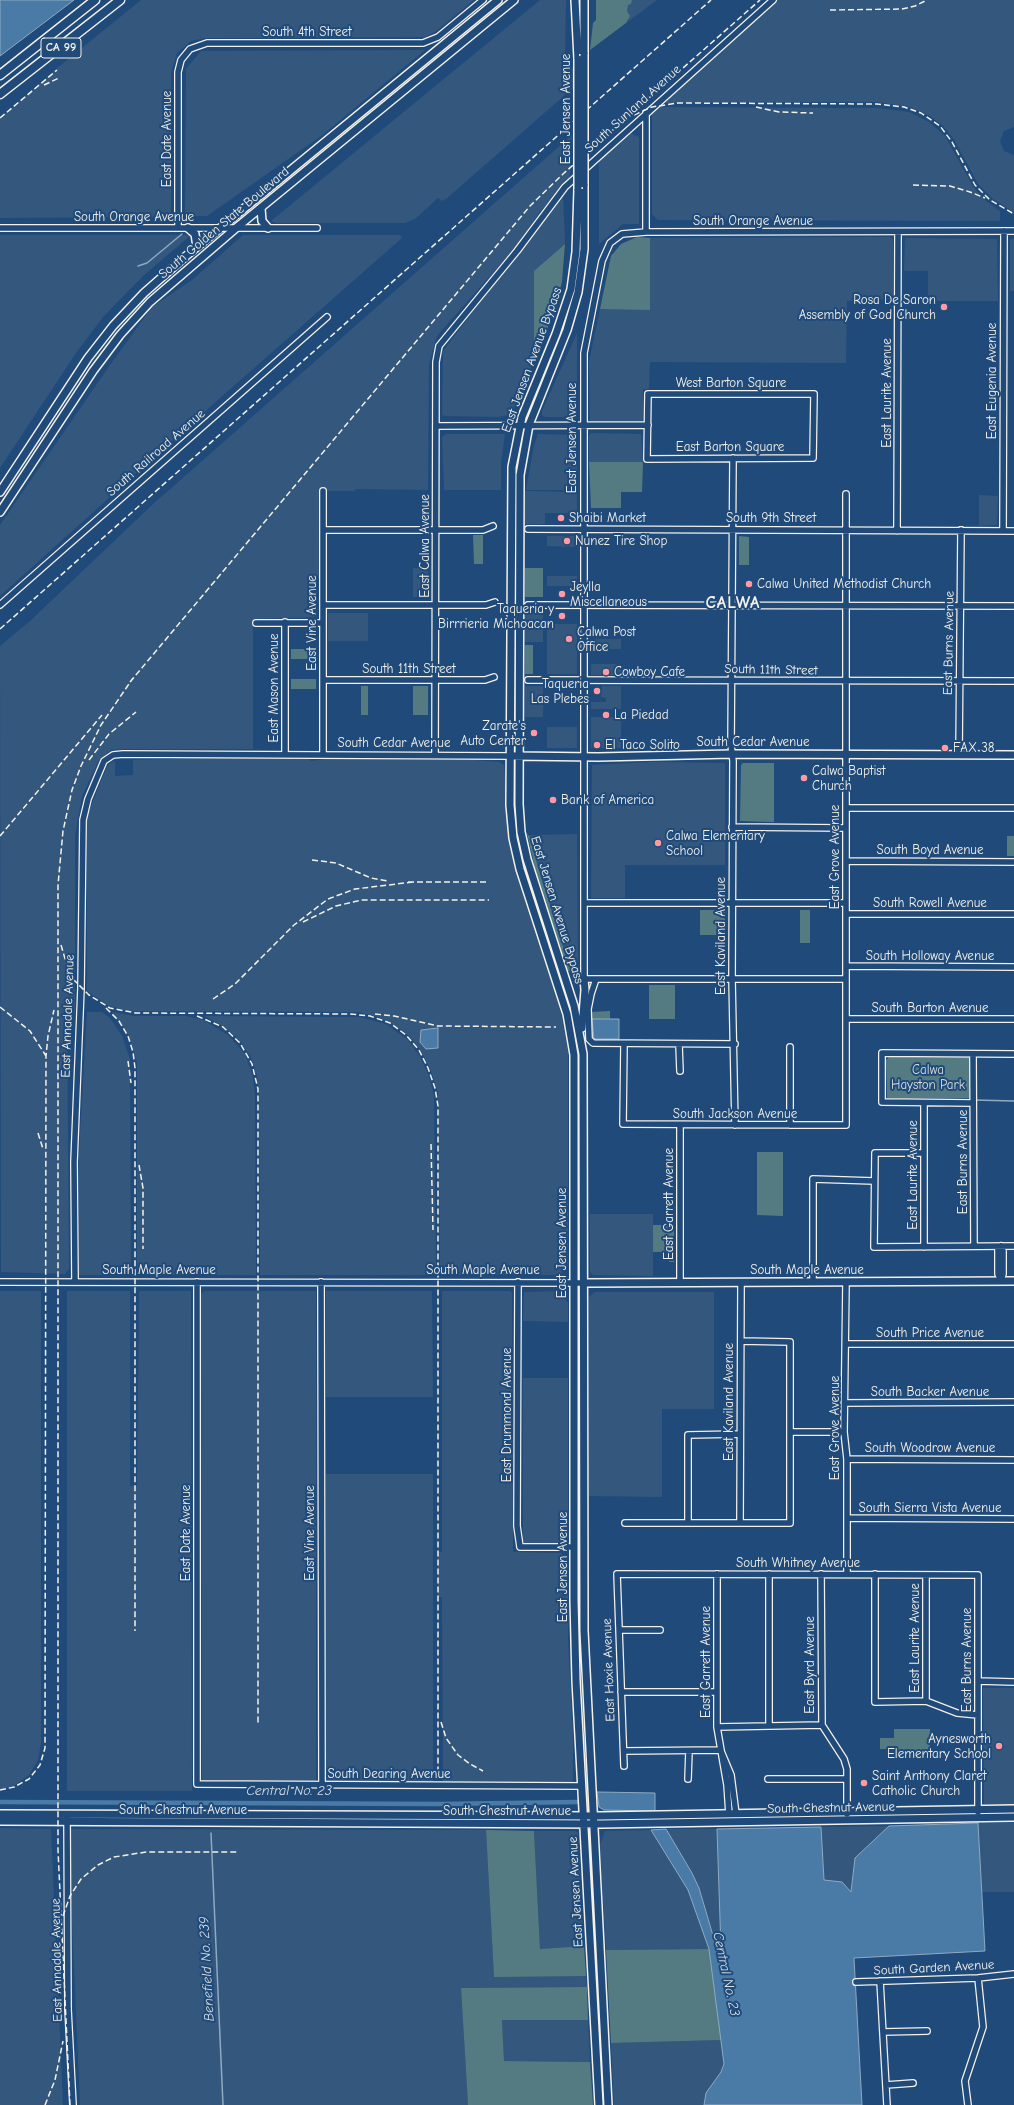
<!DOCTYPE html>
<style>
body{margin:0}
canvas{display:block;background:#1f4a7a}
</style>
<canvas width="1014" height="2105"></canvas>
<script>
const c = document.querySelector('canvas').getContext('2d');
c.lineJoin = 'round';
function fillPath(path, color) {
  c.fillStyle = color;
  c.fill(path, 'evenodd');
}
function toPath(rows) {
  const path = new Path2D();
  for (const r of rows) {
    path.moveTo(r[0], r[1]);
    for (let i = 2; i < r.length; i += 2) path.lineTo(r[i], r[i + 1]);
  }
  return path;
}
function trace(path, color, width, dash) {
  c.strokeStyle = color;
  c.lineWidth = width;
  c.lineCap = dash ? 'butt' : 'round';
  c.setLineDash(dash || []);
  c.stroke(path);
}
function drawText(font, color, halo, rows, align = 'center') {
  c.font = font + ' "Comic Neue",sans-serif';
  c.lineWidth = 4;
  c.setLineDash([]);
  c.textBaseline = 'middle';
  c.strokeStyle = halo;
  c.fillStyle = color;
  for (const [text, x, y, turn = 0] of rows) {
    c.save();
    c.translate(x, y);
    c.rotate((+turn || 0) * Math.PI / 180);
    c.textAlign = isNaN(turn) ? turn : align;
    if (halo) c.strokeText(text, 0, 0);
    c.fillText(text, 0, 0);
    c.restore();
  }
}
const built = toPath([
 [141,0,474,0,435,32,425,37,205,38,191,41,177,53,171,73,171,217,0,218,0,118,56,69],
 [540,0,566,0,565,58,573,68,573,88,446,199,442,201,438,198,415,219,405,223,276,223,271,221],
 [627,0,657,0,626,23],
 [779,0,1014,0,1014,127,1004,131,1000,141,1004,151,1014,155,1014,212,993,199,978,184,955,141,944,127,930,116,910,107,877,102,663,103],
 [425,50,321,136,207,216,185,216,186,69,201,51],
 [659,107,877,108,909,112,929,122,945,136,974,188,986,201,1000,211,1000,221,658,220,652,214,652,113],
 [630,133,639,137,639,224,623,224,599,244,599,161],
 [572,135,570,177,539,213,519,243,437,336,429,364,428,490,355,489,355,491,320,491,320,578,316,578,316,616,315,617,253,619,253,749,121,749,111,750,99,760,82,796,75,836,75,1013,67,1020,69,1269,65,1274,1,1272,0,646,29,622,152,505],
 [563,194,565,244,534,271,534,361,513,411,509,415,498,417,445,416,442,415,443,351],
 [0,235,191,235,143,276,103,317,76,353,0,468],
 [243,235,400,235,402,238,220,398,0,596,0,525,110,365,152,307,192,280],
 [890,237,893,239,893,299,847,301,846,363,650,362,649,389,643,389,643,419,641,421,590,421,589,362,600,309,650,309,650,238],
 [906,238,997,239,998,301,928,301,928,271,904,271,905,240],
 [1010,239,1014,239,1014,291,1010,291],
 [577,333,577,414,572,417,545,417,542,415,542,411],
 [591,433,641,434,643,462,589,462,589,436],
 [446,434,505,434,501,463,501,490,444,490,442,437],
 [538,434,577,435,577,490,526,490,534,445],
 [525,491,577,492,577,513,545,513,545,524,525,524],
 [979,495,998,496,997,525,979,526],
 [547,536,577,536,577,547,547,546],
 [413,568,428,568,428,597,413,597],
 [547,576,577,576,577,586,547,586],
 [328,613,368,613,368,641,328,641],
 [525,613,543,613,543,642,525,642],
 [547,624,577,624,577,674,547,674],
 [591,639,621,639,621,649,591,649],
 [591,664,621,664,621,675,591,675],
 [525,686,543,686,543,717,525,717],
 [602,686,621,686,621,709,591,709,591,702,606,702,606,698,601,697],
 [591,717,621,717,621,748,591,748],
 [547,727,577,727,577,748,547,748],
 [228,757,307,757,311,761,325,759,475,760,499,762,504,765,512,846,518,879,560,1008,568,1051,568,1263,561,1275,440,1275,438,1093,431,1071,420,1049,407,1034,391,1023,378,1017,358,1012,128,1011,107,1005,87,991,87,816,106,769,109,764,115,761,115,776,133,775,133,760],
 [652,762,725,763,725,865,625,865,625,898,591,898,592,765],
 [577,834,578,969,570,969,529,835],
 [87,1012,102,1012,110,1018,122,1036,130,1059,131,1275,79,1275,79,1154],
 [112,1012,134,1016,186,1016,203,1020,228,1035,245,1054,252,1073,255,1093,256,1275,137,1275,137,1063,129,1036],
 [204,1016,359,1017,386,1024,408,1040,419,1055,429,1076,434,1095,436,1275,260,1275,259,1092,257,1076,251,1057,239,1040,223,1026],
 [590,1214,653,1214,653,1276,593,1275,590,1272],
 [0,1291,41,1291,41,1743,38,1760,29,1775,15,1785,0,1790],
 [67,1291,130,1291,130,1486,137,1486,139,1291,191,1291,192,1791,67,1791],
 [204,1291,316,1291,316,1781,202,1781,201,1294],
 [326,1291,432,1291,433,1397,326,1397],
 [442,1291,510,1291,512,1293,513,1552,561,1553,568,1565,568,1639,573,1737,573,1779,572,1782,443,1782,442,1597,438,1597,438,1552,442,1552],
 [561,1291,568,1303,568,1322,523,1321,524,1292],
 [595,1292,714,1292,714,1409,662,1409,662,1497,589,1496,589,1297],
 [523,1378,568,1378,568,1531,561,1543,525,1543,523,1541],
 [326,1474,433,1474,433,1782,328,1781,326,1779],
 [983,1688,1014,1688,1014,1805,984,1804],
 [978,1823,1014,1823,1014,1892,982,1892],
 [889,1826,855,1858,851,1893,845,1885,835,1881,824,1880,821,1827],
 [0,1828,51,1829,63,2105,0,2105],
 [68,1829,486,1830,494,1976,586,1976,587,1987,461,1988,468,2105,80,2105],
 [666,1829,717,1829,721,1950,718,1949,699,1888,692,1873],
 [651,1830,688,1890,709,1949,606,1950,600,1845,605,1831],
 [534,1831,575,1831,578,1833,584,1946,540,1949],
 [502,2020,588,2020,590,2062,504,2061],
 [722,2040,724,2064,721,2072,706,2093,704,2105,614,2105,611,2043]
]);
const green = toPath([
 [596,0,632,0,631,4,628,5,627,11,630,16,626,23,590,50,593,23,596,20],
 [637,237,650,238,650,310,600,309,611,256,621,244],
 [565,244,562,281,557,305,534,361,534,271],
 [589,462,643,462,642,492,621,492,621,508,591,508],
 [473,535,483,535,483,564,474,564],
 [739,536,749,537,749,565,739,565],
 [525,568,543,568,543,597,525,597],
 [525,645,533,645,533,674,525,674],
 [291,649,316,649,316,659,291,659],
 [291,679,316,679,316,689,291,689],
 [361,686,368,686,368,715,361,715],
 [413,686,428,686,428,715,413,715],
 [743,763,774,763,774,822,740,821,741,765],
 [527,833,531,839,538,867,570,969,578,969,580,972,568,971,535,868],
 [1007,836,1014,836,1014,856,1007,856],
 [700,910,725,910,725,935,700,935],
 [800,910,810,910,810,943,800,943],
 [649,985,675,985,675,1019,649,1019],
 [610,1011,610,1019,591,1019,591,1012],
 [890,1056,969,1057,970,1059,969,1098,887,1098,886,1060],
 [757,1152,783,1152,783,1216,757,1215],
 [653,1225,674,1225,674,1262,669,1262,669,1252,653,1252],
 [894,1729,930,1729,930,1759,920,1759,922,1758,922,1753,898,1752,897,1749,880,1749,880,1738,894,1738],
 [486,1830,534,1831,540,1949,584,1946,586,1976,494,1977],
 [709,1949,722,2040,611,2043,606,1950],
 [587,1987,588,2020,502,2020,504,2061,590,2062,593,2105,468,2105,461,1988]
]);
const water = toPath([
 [0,0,74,0,0,56,0,0],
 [592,1019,619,1019,619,1039,594,1039,592,1019],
 [438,1028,438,1048,426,1049,420,1042,421,1030,438,1028],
 [597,1792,655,1793,655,1811,604,1810,599,1807,597,1792],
 [978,1823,985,1951,854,1958,862,2105,704,2105,706,2093,721,2072,724,2064,709,1949,688,1890,651,1830,666,1829,692,1873,699,1888,717,1949,721,1950,717,1829,821,1827,824,1880,842,1882,851,1892,855,1858,889,1826,978,1823]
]);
const stream = toPath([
 [138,266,147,263,182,234],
 [974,1100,1014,1101],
 [211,1833,223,2105]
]);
const canal = toPath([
 [0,1802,441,1804,578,1802]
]);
const minor = toPath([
 [646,113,646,232],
 [0,228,317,228],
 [178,228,178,72,181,60,190,49,207,43,423,43,438,37,483,0],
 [648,394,814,394,813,458,647,459,648,394],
 [436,426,648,425],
 [733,458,731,745,733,761,732,979,735,1125],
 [323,491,323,754],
 [528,529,1014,531],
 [323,530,483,530,493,526],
 [897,531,898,232],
 [1003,531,1004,231],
 [0,605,327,317],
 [323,605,486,605,495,602],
 [528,605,1014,606],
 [285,622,285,754],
 [256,623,323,623],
 [323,680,485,680,494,677],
 [528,680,1014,681],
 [435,755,436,362,439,346,517,251,565,187,773,0],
 [959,755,961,530],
 [846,808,1014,808],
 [732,827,846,828],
 [846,861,1014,862],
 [585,903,846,903],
 [846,914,1014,914],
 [846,966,1014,967],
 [596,979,591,994,588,1009,589,1039,593,1043,735,1044],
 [846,979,584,979,584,353,602,261,610,243,622,234,646,232,1014,231],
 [846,1019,1014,1019],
 [624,1044,623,1124,846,1125,846,494],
 [679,1045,680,1071],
 [790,1047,790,1125],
 [973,1054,974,1246],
 [924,1103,924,1247],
 [973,1103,882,1102,882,1053,1014,1054],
 [923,1153,875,1153,874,1247,1014,1246],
 [1001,1281,998,1274,998,1250,1001,1246],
 [1001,1281,1003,1274,1003,1251,1001,1246],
 [0,1282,584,1283],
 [75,1282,74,1162,81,988,83,820,88,799,104,761,113,755,123,754,510,756],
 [197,1282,197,1784,582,1786],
 [321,1282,322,1785],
 [518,1282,517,1526,520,1547,574,1547],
 [813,1282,813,1179,874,1181],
 [846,1282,844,1432,847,1459,847,1574],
 [680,1283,680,1125],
 [846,1344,1014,1344],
 [845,1403,1014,1402],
 [791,1432,844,1432],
 [847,1459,1014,1460],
 [847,1518,1014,1519],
 [740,1522,741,1283],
 [625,1523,790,1523,790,1342,741,1341],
 [688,1523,688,1435,740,1434],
 [717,1574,717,1727,727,1785,729,1814],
 [769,1574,769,1726],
 [821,1574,822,1725,844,1759,847,1769,847,1814],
 [875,1574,875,1702,926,1701,957,1713,978,1715],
 [926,1575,926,1701],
 [619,1630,660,1630],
 [978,1681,1014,1682],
 [621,1692,717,1692],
 [717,1727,822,1725],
 [624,1751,721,1750],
 [721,1751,731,1775,736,1814],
 [624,1766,617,1574,978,1575,978,1812],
 [688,1779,689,1751],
 [768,1779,847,1779],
 [67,1814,68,2009,73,2105],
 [880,1981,887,2105],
 [856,1982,978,1978,1014,1974],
 [883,2032,927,2031],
 [886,2085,913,2083],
 [968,2105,965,2081,983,2027,978,1978]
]);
const major = toPath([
 [575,0,578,59],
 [584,54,584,0],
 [584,184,584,249,578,292,567,330,529,425,520,475,519,804,521,832,527,859,574,1006,583,1054,584,1631,608,2105],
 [578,189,576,252,571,289,556,334,522,417,512,467,510,805,513,838,520,869,567,1014,574,1055,574,1600,576,1681,599,2105],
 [261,208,262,221,268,228],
 [188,228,195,234,197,247],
 [0,492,88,358,113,326,144,293,186,256,498,0],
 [0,512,93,371,120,335,150,302,236,228,514,0],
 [514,756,598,757,732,754,1014,755],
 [582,1028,585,990,584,979],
 [584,1283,1014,1281],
 [0,1814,601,1816,1014,1809],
 [0,1821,601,1824,1014,1817]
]);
const highway = toPath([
 [0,75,95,0],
 [0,94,120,0]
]);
const rail = toPath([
 [830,10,902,9,915,6,927,0],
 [44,85,59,78],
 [756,107,779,112,813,113],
 [634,115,652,107,678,103,877,104,904,107,921,113,940,126,952,142,975,185,990,200,1014,214],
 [0,118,57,70],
 [913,185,950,186,970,192,985,198],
 [0,629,711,0],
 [130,682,530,206,563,174,760,0],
 [89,760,109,734,136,712],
 [0,836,102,715],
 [312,860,336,863,371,878,388,881],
 [408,882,488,882],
 [303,922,336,906,362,900,489,900],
 [61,945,66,962,74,980,89,995,110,1008,136,1013,350,1014,370,1016,390,1023,406,1035,419,1050,428,1068,435,1088,438,1106,438,1775],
 [213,999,235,984,294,925,328,899,355,889,413,882],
 [0,1007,30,1031,46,1056],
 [106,1008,119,1021,128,1036,133,1052,135,1068,135,1631],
 [375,1014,394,1016,438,1026,556,1027],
 [197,1016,223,1027,240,1043,252,1064,258,1089,258,1725],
 [128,1061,131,1083],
 [38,1133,43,1149],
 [431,1144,433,1230],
 [139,1165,143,1188,143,1249],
 [441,1722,446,1738,458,1755,470,1764,483,1771],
 [0,1790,14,1787,29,1779,40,1765,45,1748,46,1056,48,1036,54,1010],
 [63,1916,70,1896,81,1879,98,1865,114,1857,146,1852,238,1852],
 [45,2105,55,2080,63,2041],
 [70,2105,58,1850,58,885,63,831,72,790,81,766,101,725,133,678]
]);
const majorBridge = toPath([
 [584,54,584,184],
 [578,189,578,59]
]);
const markers = [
 [944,307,4,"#ff9aa2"],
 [561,518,4,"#ff9aa2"],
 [567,541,4,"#ff9aa2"],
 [749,584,4,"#ff9aa2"],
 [562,594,4,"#ff9aa2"],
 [562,616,4,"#ff9aa2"],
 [569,639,4,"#ff9aa2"],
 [606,672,4,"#ff9aa2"],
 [597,691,4,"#ff9aa2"],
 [606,715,4,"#ff9aa2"],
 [534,733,4,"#ff9aa2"],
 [597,745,4,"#ff9aa2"],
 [945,748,4,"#ff9aa2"],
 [804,778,4,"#ff9aa2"],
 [553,800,4,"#ff9aa2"],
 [658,843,4,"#ff9aa2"],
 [999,1746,4,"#ff9aa2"],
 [864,1783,4,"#ff9aa2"]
];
const shields = [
 [61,48,40]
];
const shieldNames = [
 ["CA 99",61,48]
];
const streetNames = [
 ["South 4th Street",307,32],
 ["East Jensen Avenue",566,109,-90],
 ["South Sunland Avenue",633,109,-42],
 ["East Date Avenue",167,139,-90],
 ["South Orange Avenue",134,217],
 ["South Orange Avenue",753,221],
 ["South Golden State Boulevard",224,223,-40],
 ["East Jensen Avenue Bypass",532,360,-70],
 ["East Eugenia Avenue",992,381,-90],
 ["West Barton Square",731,383],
 ["East Laurite Avenue",887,393,-90],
 ["East Jensen Avenue",572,438,-90],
 ["East Barton Square",730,447],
 ["South Railroad Avenue",156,453,-41],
 ["South 9th Street",771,518],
 ["East Calwa Avenue",425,546,-90],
 ["East Vine Avenue",312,623,-90],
 ["East Burns Avenue",949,643,-89],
 ["South 11th Street",409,669],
 ["South 11th Street",771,670,1],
 ["East Mason Avenue",274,688,-90],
 ["South Cedar Avenue",753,742],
 ["South Cedar Avenue",394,743],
 ["South Boyd Avenue",930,850],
 ["East Grove Avenue",835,857,-90],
 ["South Rowell Avenue",930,903],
 ["East Jensen Avenue Bypass",557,910,73],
 ["East Kaviland Avenue",721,936,-90],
 ["South Holloway Avenue",930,956],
 ["South Barton Avenue",930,1008],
 ["East Annadale Avenue",68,1016,-88],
 ["South Jackson Avenue",735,1114],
 ["East Burns Avenue",963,1162,-90],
 ["East Laurite Avenue",913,1175,-90],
 ["East Garrett Avenue",669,1204,-90],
 ["East Jensen Avenue",562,1243,-90],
 ["South Maple Avenue",159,1270],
 ["South Maple Avenue",483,1270],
 ["South Maple Avenue",807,1270],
 ["South Price Avenue",930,1333],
 ["South Backer Avenue",930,1392],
 ["East Kaviland Avenue",729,1402,-90],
 ["East Drummond Avenue",507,1415,-90],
 ["East Grove Avenue",835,1428,-90],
 ["South Woodrow Avenue",930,1448],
 ["South Sierra Vista Avenue",930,1508],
 ["East Date Avenue",186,1533,-90],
 ["East Vine Avenue",310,1533,-90],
 ["South Whitney Avenue",798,1563],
 ["East Jensen Avenue",563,1567,-90],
 ["East Laurite Avenue",915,1638,-90],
 ["East Burns Avenue",967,1660,-90],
 ["East Garrett Avenue",706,1662,-90],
 ["East Byrd Avenue",810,1665,-90],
 ["East Hoxie Avenue",609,1670,-92],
 ["South Dearing Avenue",389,1774],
 ["South Chestnut Avenue",831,1808,-1],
 ["South Chestnut Avenue",183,1810],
 ["South Chestnut Avenue",507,1811],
 ["East Jensen Avenue",576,1892,-93],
 ["East Annadale Avenue",57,1960,-91],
 ["South Garden Avenue",934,1968,-3]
];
const poiNames = [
 ["Rosa De Saron",936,300,"right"],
 ["Assembly of God Church",936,315,"right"],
 ["Shaibi Market",569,518],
 ["Nunez Tire Shop",575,541],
 ["Calwa United Methodist Church",757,584],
 ["Jeylla",570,587],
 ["Miscellaneous",570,602],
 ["Taqueria y",554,609,"right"],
 ["Birrrieria Michoacan",554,624,"right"],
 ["Calwa Post",577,632],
 ["Office",577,647],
 ["Cowboy Cafe",614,672],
 ["Taqueria",589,684,"right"],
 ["Las Plebes",589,699,"right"],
 ["La Piedad",614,715],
 ["Zarate's",526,726,"right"],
 ["Auto Center",526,741,"right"],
 ["El Taco Solito",605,745],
 ["FAX 38",953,748],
 ["Calwa Baptist",812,771],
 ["Church",812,786],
 ["Bank of America",561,800],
 ["Calwa Elementary",666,836],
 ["School",666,851],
 ["Aynesworth",991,1739,"right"],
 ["Elementary School",991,1754,"right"],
 ["Saint Anthony Claret",872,1776],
 ["Catholic Church",872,1791]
];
const parkNames = [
 ["Calwa",928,1070],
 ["Hayston Park",928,1085]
];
const waterNames = [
 ["Central No. 23",289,1791],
 ["Benefield No. 239",207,1969,-93],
 ["Central No. 23",726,1974,78]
];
const districtNames = [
 ["CALWA",733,603]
];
fillPath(built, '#34577d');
fillPath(green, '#547b81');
fillPath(water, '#4a7ba7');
trace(water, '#8eaac1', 1);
trace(stream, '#8eaac1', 1.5);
trace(canal, '#4a7ba7', 4.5);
trace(minor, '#f4f1e8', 8);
trace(major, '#f4f1e8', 10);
trace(highway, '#f4f1e8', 11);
trace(minor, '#1f4a7a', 5.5);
trace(major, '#1f4a7a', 7);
trace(highway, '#1f4a7a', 8);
trace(rail, '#f4f1e8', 1.5, [6, 3]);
trace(majorBridge, '#f4f1e8', 10, []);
trace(majorBridge, '#1f4a7a', 7);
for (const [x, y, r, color] of markers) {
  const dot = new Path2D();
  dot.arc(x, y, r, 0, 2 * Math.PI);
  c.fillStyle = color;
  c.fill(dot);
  trace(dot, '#1f4a7a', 1.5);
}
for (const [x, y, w] of shields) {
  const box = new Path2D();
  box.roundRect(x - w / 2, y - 10, w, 20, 3);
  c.fillStyle = '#1f4a7a';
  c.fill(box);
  trace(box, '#f4f1e8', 1);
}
drawText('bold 12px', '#f4f1e8', null, shieldNames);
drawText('13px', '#f4f1e8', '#1f4a7a', streetNames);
drawText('13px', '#f4f1e8', '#1f4a7a', poiNames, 'left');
drawText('13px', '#dcdfd9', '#1f4a7a', parkNames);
drawText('italic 14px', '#dadfde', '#1f4a7a', waterNames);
c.letterSpacing = '1px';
drawText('bold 17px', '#f4f1e8', '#1f4a7a', districtNames);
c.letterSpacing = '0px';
</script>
